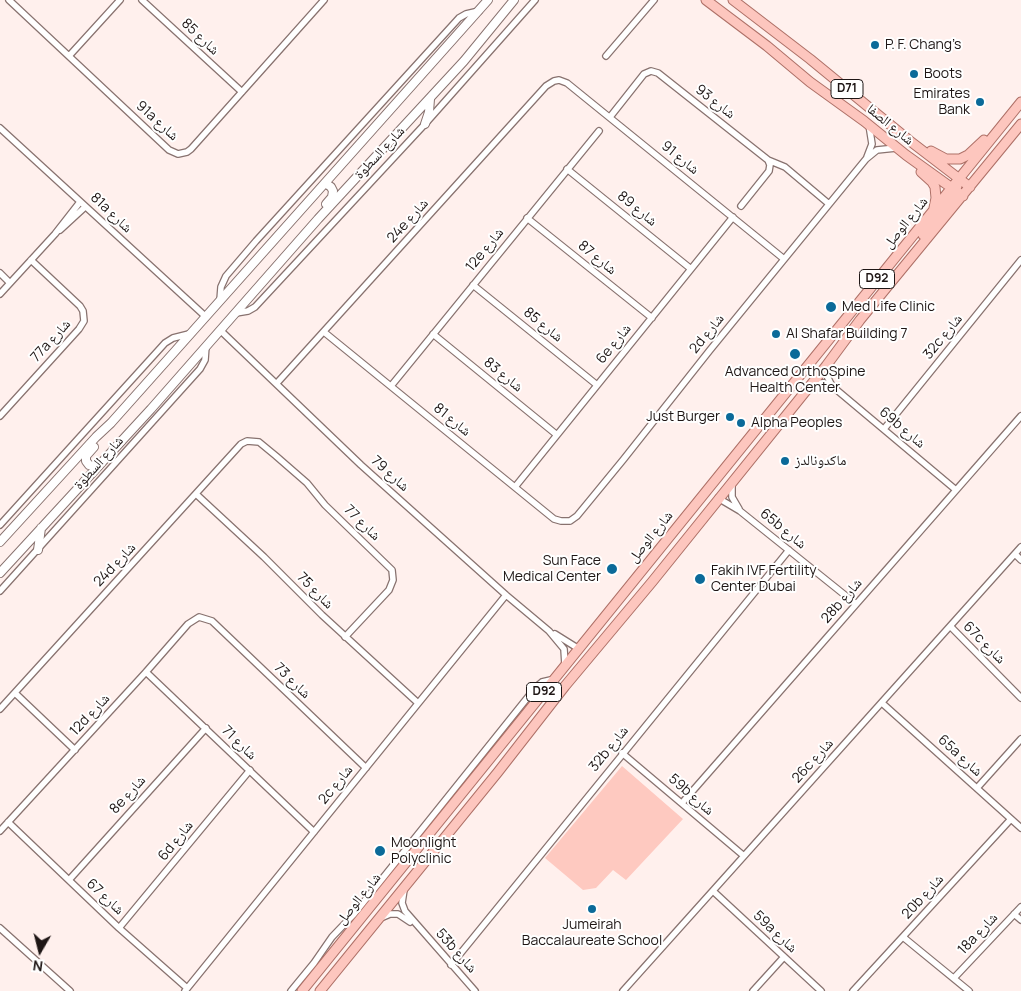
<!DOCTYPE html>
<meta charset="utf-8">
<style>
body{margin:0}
#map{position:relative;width:1021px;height:991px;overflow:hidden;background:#fff0ed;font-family:Manrope,sans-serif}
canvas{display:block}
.north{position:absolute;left:15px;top:926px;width:50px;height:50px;-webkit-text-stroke:4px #fff;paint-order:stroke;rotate:188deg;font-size:14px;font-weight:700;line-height:20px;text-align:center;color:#1e1615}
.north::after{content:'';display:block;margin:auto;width:18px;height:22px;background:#1e1615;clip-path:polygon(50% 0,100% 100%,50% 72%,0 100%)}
</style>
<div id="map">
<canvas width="1021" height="991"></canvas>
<div class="north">N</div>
</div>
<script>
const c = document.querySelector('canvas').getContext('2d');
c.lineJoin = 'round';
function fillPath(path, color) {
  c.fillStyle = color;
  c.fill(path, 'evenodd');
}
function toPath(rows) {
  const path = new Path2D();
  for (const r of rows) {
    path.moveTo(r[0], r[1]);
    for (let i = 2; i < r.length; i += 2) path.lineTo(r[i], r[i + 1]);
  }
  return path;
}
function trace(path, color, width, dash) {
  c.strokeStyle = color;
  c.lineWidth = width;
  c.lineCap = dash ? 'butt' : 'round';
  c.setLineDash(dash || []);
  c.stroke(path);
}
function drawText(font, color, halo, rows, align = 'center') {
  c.font = font + ' Manrope,"Noto Naskh Arabic",sans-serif';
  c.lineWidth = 4;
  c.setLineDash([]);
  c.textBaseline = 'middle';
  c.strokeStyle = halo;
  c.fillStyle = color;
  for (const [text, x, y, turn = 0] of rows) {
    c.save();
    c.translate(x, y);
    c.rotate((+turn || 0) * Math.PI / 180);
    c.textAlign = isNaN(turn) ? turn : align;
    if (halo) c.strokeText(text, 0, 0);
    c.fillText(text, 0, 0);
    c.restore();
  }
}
const green = toPath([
 [622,766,683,819,626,880,613,870,596,888,583,890,545,858]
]);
const minor = toPath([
 [9,0,169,150,178,154,187,152,191,149,324,0],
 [142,0,242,92],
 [69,56,120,0],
 [606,56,654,0],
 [610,117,644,74,651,71,658,73,768,160,770,165,769,171,741,206],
 [0,128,205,316],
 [867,157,872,144,869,125],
 [768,160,785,167,829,204],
 [567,169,691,269],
 [527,218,652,318],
 [60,230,85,207],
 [0,273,10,283],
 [473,285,597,385],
 [0,294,55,234,80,202],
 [220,300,221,287,226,276,256,241,459,18,466,14,479,11],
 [236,313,248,311,255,307,425,124,535,0],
 [220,330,361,465,506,595,549,631,564,649,565,665],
 [324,332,554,519,561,521,570,521,577,516,623,460,710,350,866,159,877,150,896,148],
 [433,334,557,435],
 [826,366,827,376,832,386,956,490],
 [277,383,546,86,554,81,559,80,567,83,784,259],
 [812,383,822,383,832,385],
 [391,386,599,131],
 [0,416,79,329,84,321,83,311,80,306,31,260],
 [884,429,1021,260],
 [732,483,732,497,739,509],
 [515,487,733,217],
 [196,494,264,557,322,615,418,703],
 [718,498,740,511,856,604],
 [0,525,165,343,173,338,189,334],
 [1015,554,1021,560],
 [0,591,200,369,205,360,206,346],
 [951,627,1021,698],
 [555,634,579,649],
 [146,672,314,832],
 [15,693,75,750],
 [882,703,1021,828],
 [0,709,241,444,247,441,259,442,276,456,307,483,325,505,392,570,393,580,389,590,345,637],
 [622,753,744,856],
 [977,788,1021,739],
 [682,803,1021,416],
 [8,822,119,928,187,988],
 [0,831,146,672,188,624,199,617,212,621,366,768],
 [69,880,206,728],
 [404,890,402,903,405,911,475,991],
 [713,891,821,991],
 [1014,914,1021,920],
 [383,917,390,914,398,914,410,922],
 [0,928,70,991],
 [119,928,250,770],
 [903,937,969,991],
 [451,965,789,550],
 [954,978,1021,907],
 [185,991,506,595],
 [291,991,314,963,332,937,354,914,536,687,542,682,555,679],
 [623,991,1021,547],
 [753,991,783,958],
 [853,991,1011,819]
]);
const secondary = toPath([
 [425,124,429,112,430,99],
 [325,183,331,187,333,191,332,197,326,204],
 [94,447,86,456,86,461,89,465,97,467],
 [0,542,96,437,111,423,488,0],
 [38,550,41,528],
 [0,573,151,409,318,219,464,61,514,0]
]);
const primary = toPath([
 [706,0,767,46,810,82,864,121,906,155,963,196],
 [733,0,810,59,910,141,970,187],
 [931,151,946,159,960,159,968,155,984,140],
 [921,172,932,182,935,187,936,198,934,208],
 [923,235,952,198,957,186],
 [302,991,1021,102],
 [320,991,498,772,565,686,652,582,826,366,860,320,1021,124]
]);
const markers = [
 [875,45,5,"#0b6a99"],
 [914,74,5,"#0b6a99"],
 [980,102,5,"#0b6a99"],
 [831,307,6,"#0b6a99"],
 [776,334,5,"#0b6a99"],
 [795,354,6,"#0b6a99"],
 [730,417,5,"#0b6a99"],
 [741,423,5,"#0b6a99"],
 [785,461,5,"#0b6a99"],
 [612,569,6,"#0b6a99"],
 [700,579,6,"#0b6a99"],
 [380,851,6,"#0b6a99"],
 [592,909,5,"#0b6a99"]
];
const shields = [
 [847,89,32],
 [877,279,35],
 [544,692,35]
];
const shieldNames = [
 ["D71",847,89],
 ["D92",877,279],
 ["D92",544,692]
];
const streetNames = [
 ["شارع 85",200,37,43],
 ["شارع 93",715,102,38],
 ["91a شارع",157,121,42],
 ["شارع الصفا",890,125,39],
 ["شارع السطوة",380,153,-47],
 ["شارع 91",680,158,39],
 ["شارع 89",637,209,39],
 ["81a شارع",111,213,43],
 ["24e شارع",408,221,-48],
 ["شارع الوصل",906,223,-51],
 ["12e شارع",485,250,-51],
 ["شارع 87",597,258,39],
 ["شارع 85",543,325,39],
 ["2d شارع",707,334,-51],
 ["32c شارع",943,337,-51],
 ["77a شارع",51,341,-48],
 ["6e شارع",614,344,-51],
 ["شارع 83",503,375,39],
 ["شارع 81",452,420,39],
 ["69b شارع",902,428,40],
 ["شارع السطوة",99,463,-48],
 ["شارع 79",390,474,42],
 ["شارع 77",362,523,44],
 ["65b شارع",783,529,39],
 ["شارع الوصل",651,537,-51],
 ["24d شارع",115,565,-47],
 ["شارع 75",315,591,45],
 ["28b شارع",842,601,-49],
 ["67c شارع",984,643,45],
 ["شارع 73",292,681,44],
 ["12d شارع",90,715,-47],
 ["شارع 71",239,743,44],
 ["32b شارع",609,749,-51],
 ["65a شارع",960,756,42],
 ["26c شارع",813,761,-48],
 ["2c شارع",336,785,-51],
 ["8e شارع",128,795,-48],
 ["59b شارع",691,795,41],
 ["6d شارع",176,841,-51],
 ["شارع 67",105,897,43],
 ["20b شارع",923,897,-48],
 ["شارع الوصل",359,899,-51],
 ["59a شارع",775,932,43],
 ["18a شارع",978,934,-47],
 ["53b شارع",456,951,48]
];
const poiNames = [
 ["P. F. Chang’s",885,45],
 ["Boots",924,74],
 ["Emirates",970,94,"right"],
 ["Bank",970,110,"right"],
 ["Med Life Clinic",842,307],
 ["Al Shafar Building 7",786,334],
 ["Advanced OrthoSpine",795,372,"center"],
 ["Health Center",795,388,"center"],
 ["Just Burger",720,417,"right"],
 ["Alpha Peoples",751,423],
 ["ماكدونالدز",795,461],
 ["Sun Face",601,561,"right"],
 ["Medical Center",601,577,"right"],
 ["Fakih IVF Fertility",711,571],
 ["Center Dubai",711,587],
 ["Moonlight",391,843],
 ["Polyclinic",391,859],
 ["Jumeirah",592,925,"center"],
 ["Baccalaureate School",592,941,"center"]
];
fillPath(green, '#fec9c0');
trace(minor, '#88726f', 8);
trace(secondary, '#88726f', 10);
trace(primary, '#ae7067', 11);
trace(minor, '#fff', 5.5);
trace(secondary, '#fff', 8);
trace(primary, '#fdc6be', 9);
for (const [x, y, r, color] of markers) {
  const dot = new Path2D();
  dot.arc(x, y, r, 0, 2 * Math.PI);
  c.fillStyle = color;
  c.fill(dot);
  trace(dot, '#fff', 2);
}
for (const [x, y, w] of shields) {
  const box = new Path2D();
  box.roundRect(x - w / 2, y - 9.5, w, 19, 4);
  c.fillStyle = '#fff';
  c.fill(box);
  trace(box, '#1e1615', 1);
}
drawText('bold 12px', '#1e1615', null, shieldNames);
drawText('14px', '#1e1615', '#fff', streetNames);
drawText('14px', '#1e1615', '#fff', poiNames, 'left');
</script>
